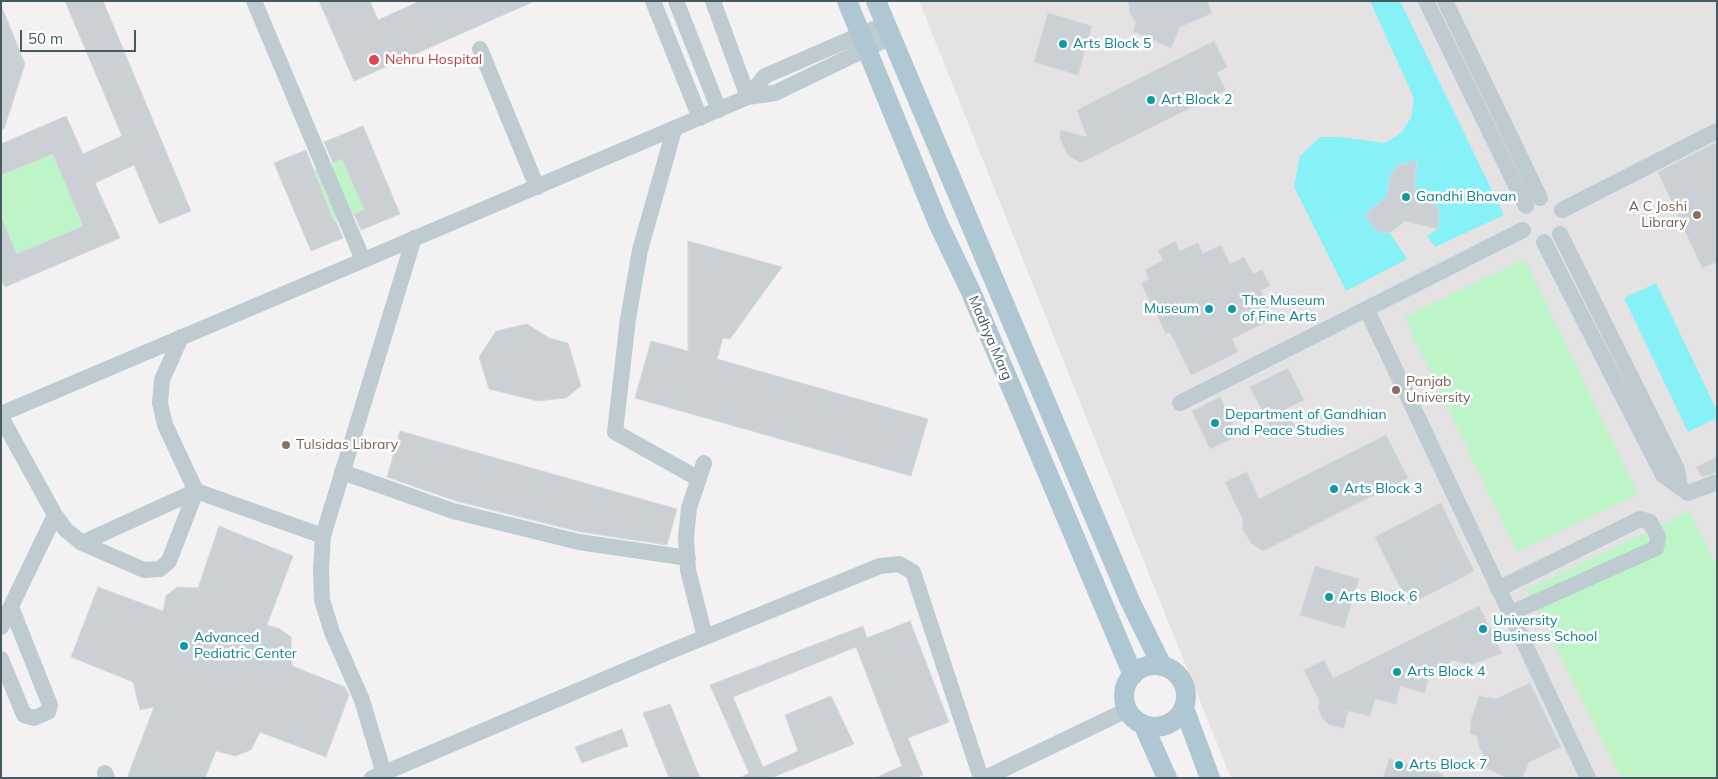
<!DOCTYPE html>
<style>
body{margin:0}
#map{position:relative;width:1718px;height:779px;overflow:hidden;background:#f4f1f2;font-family:Mulish,sans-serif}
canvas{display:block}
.frame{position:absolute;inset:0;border:2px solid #475961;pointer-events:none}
.scale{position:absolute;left:20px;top:30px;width:116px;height:22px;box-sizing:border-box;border:2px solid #475961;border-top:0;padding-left:6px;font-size:15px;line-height:18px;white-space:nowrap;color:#475961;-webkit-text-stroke:4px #fff;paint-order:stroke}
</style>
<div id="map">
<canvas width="1718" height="779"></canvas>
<div class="frame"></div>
<div class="scale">50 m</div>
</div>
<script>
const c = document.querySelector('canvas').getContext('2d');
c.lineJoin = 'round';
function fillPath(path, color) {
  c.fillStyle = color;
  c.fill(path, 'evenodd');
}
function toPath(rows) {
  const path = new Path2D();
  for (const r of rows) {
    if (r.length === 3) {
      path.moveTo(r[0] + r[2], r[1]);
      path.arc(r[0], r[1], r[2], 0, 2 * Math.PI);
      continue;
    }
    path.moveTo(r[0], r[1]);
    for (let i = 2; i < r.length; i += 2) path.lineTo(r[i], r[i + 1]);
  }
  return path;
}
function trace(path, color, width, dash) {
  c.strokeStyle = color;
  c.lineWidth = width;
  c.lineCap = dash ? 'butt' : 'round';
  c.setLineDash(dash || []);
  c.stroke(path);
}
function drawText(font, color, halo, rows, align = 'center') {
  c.font = font + ' Mulish,sans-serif';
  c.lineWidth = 5;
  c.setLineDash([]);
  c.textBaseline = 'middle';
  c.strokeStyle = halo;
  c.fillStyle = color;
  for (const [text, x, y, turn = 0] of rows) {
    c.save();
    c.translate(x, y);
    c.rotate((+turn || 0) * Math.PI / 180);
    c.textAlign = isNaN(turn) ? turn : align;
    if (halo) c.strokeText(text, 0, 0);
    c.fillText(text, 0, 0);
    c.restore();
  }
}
const education = toPath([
 [919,1,1717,1,1717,778,1231,778]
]);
const green = toPath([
 [53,154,83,226,17,254,1,215,1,175],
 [342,159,364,210,334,222,312,171],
 [1525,259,1638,494,1517,552,1404,317],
 [1689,511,1717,567,1717,778,1621,778,1527,590]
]);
const water = toPath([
 [1370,1,1400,1,1504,215,1435,247,1427,236,1438,229,1439,210,1433,202,1414,190,1417,161,1398,165,1391,174,1386,198,1375,229,1381,232,1390,233,1407,259,1346,291,1294,187,1300,156,1320,137,1341,137,1384,143,1400,134,1411,118,1414,98],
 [1656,283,1717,411,1717,418,1688,432,1624,298]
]);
const building = toPath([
 [65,1,103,1,191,211,159,224,134,165,95,183,120,238,5,287,1,279,1,216,17,254,83,226,53,154,1,175,1,144,66,116,83,154,122,136,65,1],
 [319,1,370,1,378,20,420,1,535,1,354,81,319,1],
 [1128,1,1207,1,1212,13,1180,27,1171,48,1133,31,1136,22,1130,13,1128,1],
 [2,7,25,64,4,129,1,129,2,7],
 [1048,13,1092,26,1078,75,1034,62,1048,13],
 [1214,41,1227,67,1217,73,1226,90,1081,163,1068,155,1060,139,1060,130,1087,137,1077,110,1214,41],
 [363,126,400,214,361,230,354,214,364,210,342,159,333,163,324,142,363,126],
 [1717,142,1717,262,1702,268,1658,172,1717,142],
 [306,150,334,222,336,221,343,238,311,251,274,163,306,150],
 [1417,161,1414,190,1433,202,1439,210,1438,229,1405,221,1390,233,1381,232,1374,229,1365,214,1386,198,1391,174,1398,165,1417,161],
 [688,241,782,267,730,339,723,338,717,359,928,419,911,476,635,398,651,341,688,351,688,241],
 [1175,241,1180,251,1198,243,1203,254,1221,245,1230,264,1244,257,1253,274,1262,270,1270,286,1261,290,1269,307,1261,311,1267,322,1232,339,1238,352,1191,375,1170,332,1166,334,1141,283,1149,279,1145,270,1163,260,1158,250,1175,241],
 [527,324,549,338,568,343,581,386,566,398,538,401,489,389,479,357,496,331,527,324],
 [1288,368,1304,400,1286,409,1296,429,1276,439,1250,387,1288,368],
 [1220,397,1239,435,1210,449,1192,411,1220,397],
 [400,431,677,509,667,545,581,532,456,501,387,477,400,431],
 [1386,435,1408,478,1263,551,1251,543,1242,528,1243,520,1225,482,1247,472,1259,499,1386,435],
 [1717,457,1717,472,1702,477,1696,467,1717,457],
 [1441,503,1474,571,1409,605,1375,537,1441,503],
 [219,526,293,556,267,625,280,629,291,637,292,666,345,687,349,695,326,757,260,732,251,750,235,756,216,751,205,778,127,778,154,707,140,710,133,682,71,657,98,587,163,611,166,596,177,587,198,588,219,526],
 [1315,566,1359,579,1344,628,1300,615,1315,566],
 [1479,606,1502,653,1471,665,1451,660,1447,678,1429,674,1425,693,1400,686,1396,704,1375,699,1370,716,1348,711,1344,728,1329,725,1322,718,1318,707,1320,702,1304,670,1324,660,1333,678,1479,606],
 [910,621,949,722,908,738,923,775,916,778,875,778,902,766,856,647,733,697,763,767,798,751,785,715,831,696,854,744,771,778,739,778,749,773,710,685,863,626,867,638,910,621],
 [1530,683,1561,747,1529,762,1522,778,1507,778,1482,766,1485,757,1479,747,1477,736,1470,734,1471,720,1479,696,1496,699,1530,683],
 [670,704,700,778,669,778,643,713,670,704],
 [622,729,628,746,582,763,575,747,622,729],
 [1389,759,1443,774,1442,778,1383,778,1389,759]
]);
const minor = toPath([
 [254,1,363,260],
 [653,1,700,118],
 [676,1,719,110],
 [713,1,748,97],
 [1426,1,1526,206],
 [1445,1,1540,198],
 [480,49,537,187],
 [748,97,765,76,885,24],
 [674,130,640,250,628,319,615,432,699,479],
 [1562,210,1717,131],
 [1560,234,1677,469,1680,487],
 [1544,242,1663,475,1688,493,1717,482],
 [1367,310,1588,778],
 [1180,403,1523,230],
 [1,414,748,97,775,93,891,37],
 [1,417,55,515,66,530,82,543,144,570,160,569,169,561,196,491,165,425,160,403,162,380,181,337],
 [704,463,689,508,686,537,688,570,705,637],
 [342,472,453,511,579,542,688,558],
 [82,543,196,491,323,536],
 [1498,589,1640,519,1650,522,1658,537,1656,548,1509,614],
 [1,627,55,515],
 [1,659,24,715,34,718,48,712,50,705,11,607],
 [105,773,107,778],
 [384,774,362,700,332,632,322,600,321,569,323,536,414,238],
 [372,778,671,651,880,566,899,564,913,572,981,778],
 [985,778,1127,710]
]);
const major = toPath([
 [847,1,938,223,971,292,1133,675],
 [876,1,1130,601,1162,666],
 [1155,696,31],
 [1184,708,1210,778],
 [1143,724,1167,778]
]);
const markers = [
 [1063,44,5,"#0f9aa8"],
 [374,60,6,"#e0444e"],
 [1151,100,5,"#0f9aa8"],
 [1406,197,5,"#0f9aa8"],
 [1697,215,5,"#8d6e63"],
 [1209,309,5,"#0f9aa8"],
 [1232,309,5,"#0f9aa8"],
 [1396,390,5,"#8d6e63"],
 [1215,423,5,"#0f9aa8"],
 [286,445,5,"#8d6e63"],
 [1334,489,5,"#0f9aa8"],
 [1329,597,5,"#0f9aa8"],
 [1483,629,5,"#0f9aa8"],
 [184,646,5,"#0f9aa8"],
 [1397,672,5,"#0f9aa8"],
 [1399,765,5,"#0f9aa8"]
];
const cultureNames = [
 ["Arts Block 5",1073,44],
 ["Art Block 2",1161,100],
 ["Gandhi Bhavan",1416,197],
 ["The Museum",1242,301],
 ["of Fine Arts",1242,317],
 ["Museum",1199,309,"right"],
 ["Department of Gandhian",1225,415],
 ["and Peace Studies",1225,431],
 ["Arts Block 3",1344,489],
 ["Arts Block 6",1339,597],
 ["University",1493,621],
 ["Business School",1493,637],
 ["Advanced",194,638],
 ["Pediatric Center",194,654],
 ["Arts Block 4",1407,672],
 ["Arts Block 7",1409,765]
];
const healthNames = [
 ["Nehru Hospital",385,60]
];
const educationNames = [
 ["A C Joshi",1687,207,"right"],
 ["Library",1687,223,"right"],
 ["Panjab",1406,382],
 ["University",1406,398],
 ["Tulsidas Library",296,445]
];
const streetNames = [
 ["Madhya Marg",990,338,67]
];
fillPath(education, '#e5e2e4');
fillPath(green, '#bdf5c9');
fillPath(water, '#86f1f6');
fillPath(building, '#cbd0d4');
trace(building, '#d5d9dd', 1);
trace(minor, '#beccd2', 16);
trace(major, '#afc7d3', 20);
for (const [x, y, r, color] of markers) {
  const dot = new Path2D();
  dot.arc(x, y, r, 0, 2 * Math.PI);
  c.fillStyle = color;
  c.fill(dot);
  trace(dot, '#fff', 2);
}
drawText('14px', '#0d838f', '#fff', cultureNames, 'left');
drawText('14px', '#be3a42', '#fff', healthNames, 'left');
drawText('14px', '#785e54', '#fff', educationNames, 'left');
drawText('14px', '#475961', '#fff', streetNames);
</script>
